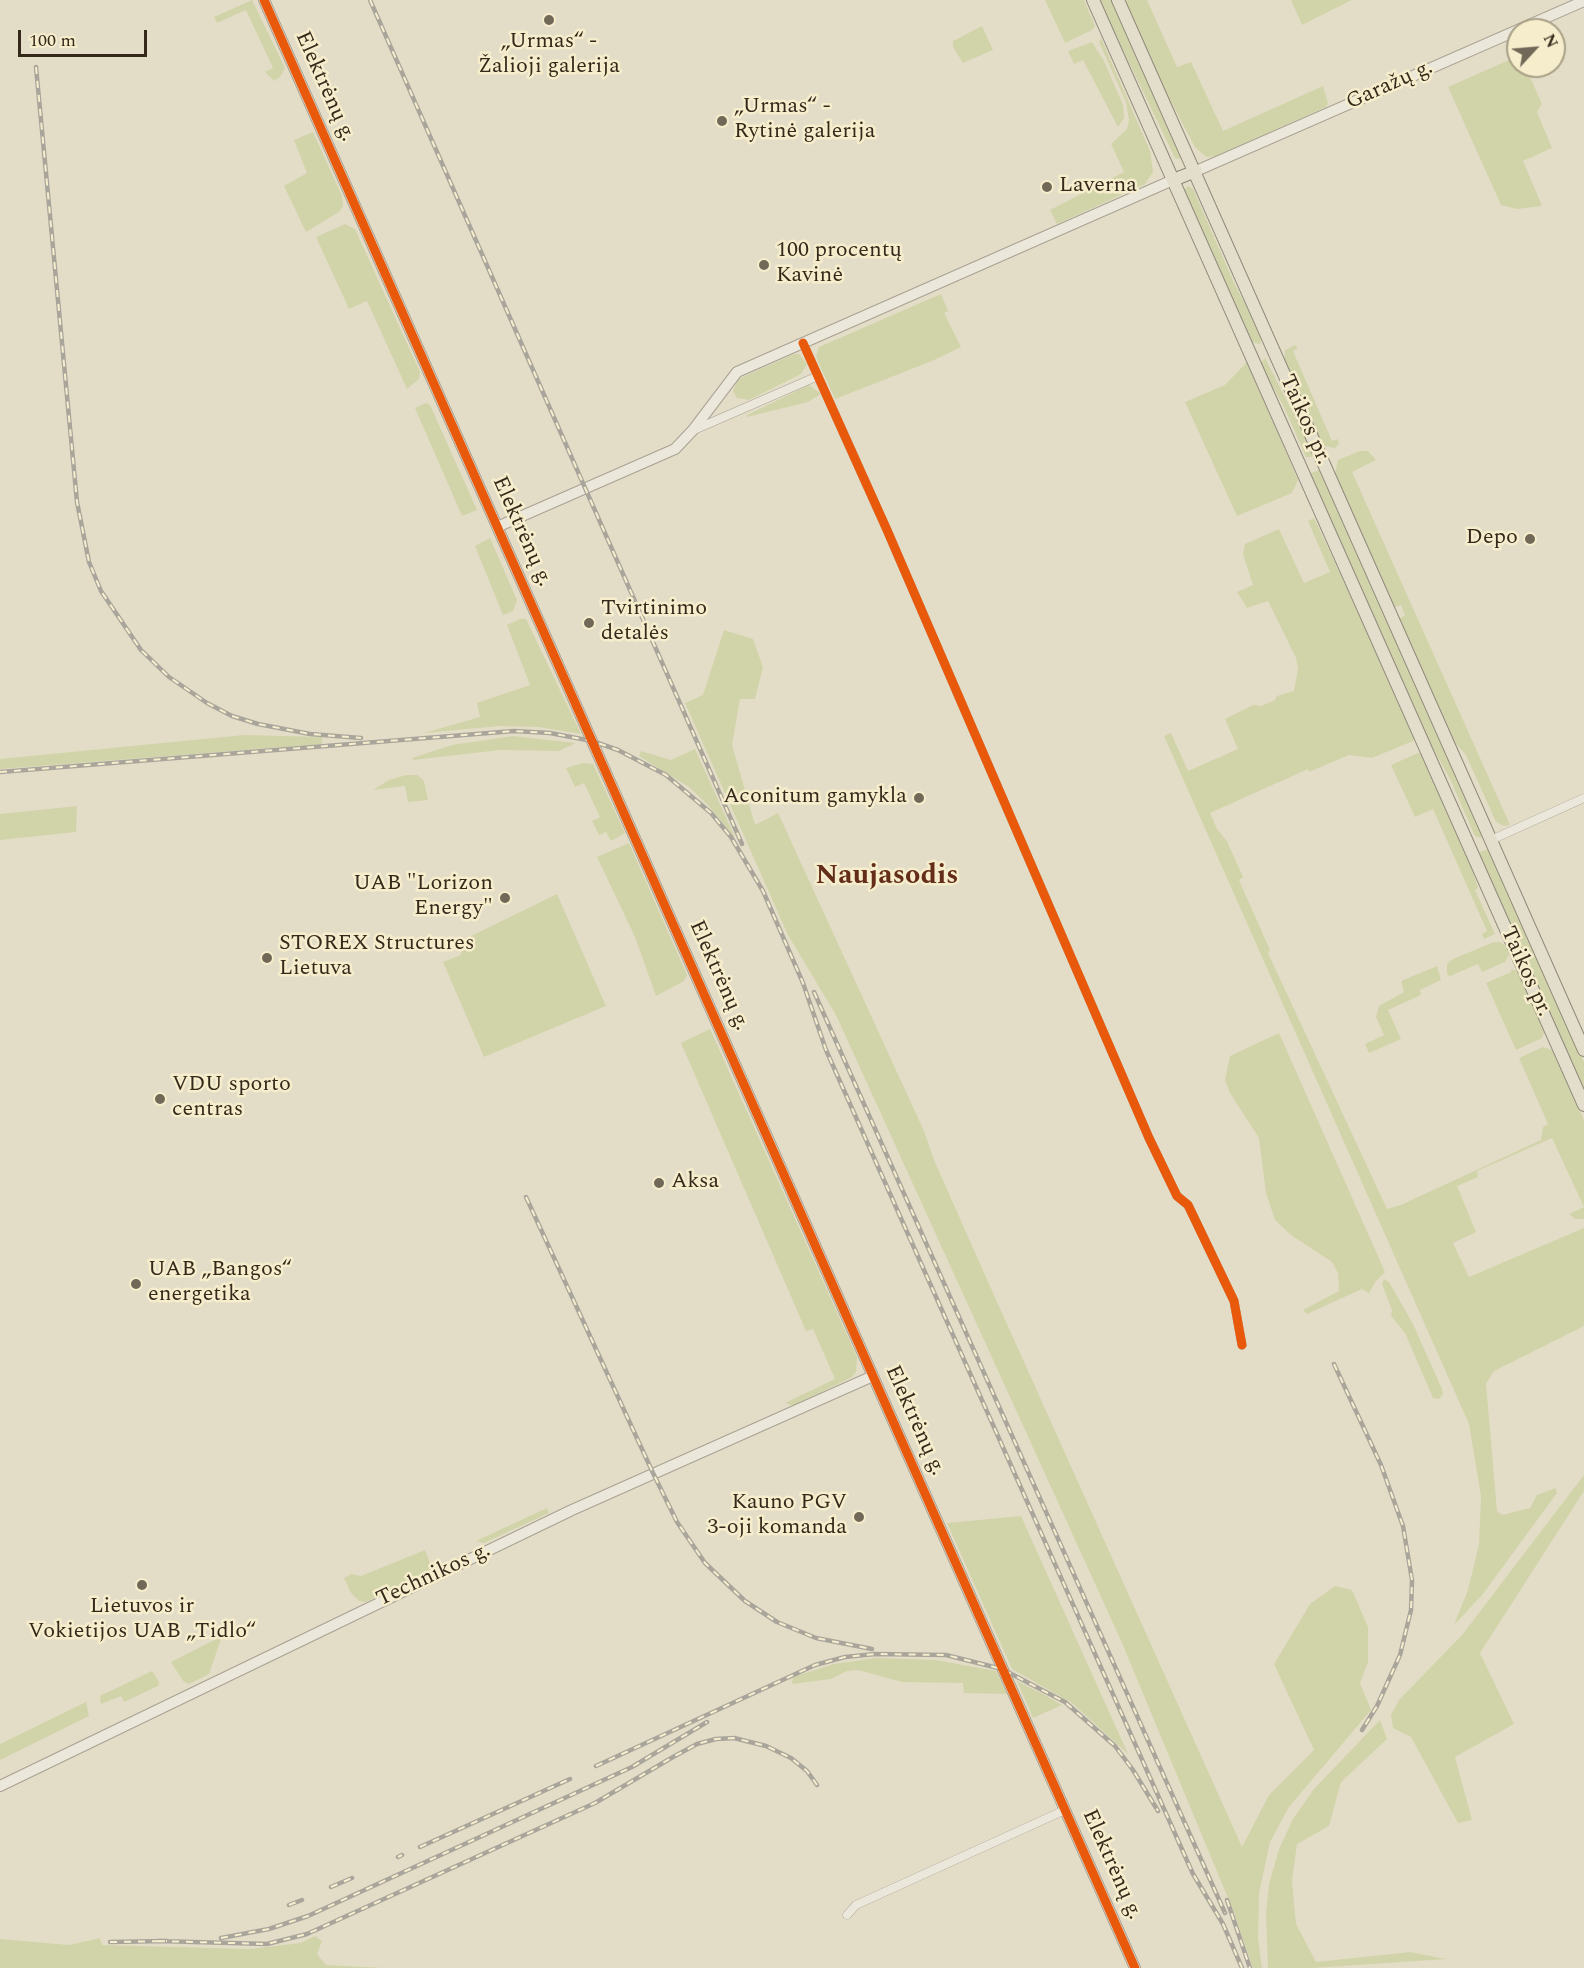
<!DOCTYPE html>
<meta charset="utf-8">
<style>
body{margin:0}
#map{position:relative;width:1584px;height:1968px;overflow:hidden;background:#e3ddc8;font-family:Spectral,serif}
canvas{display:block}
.north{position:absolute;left:1506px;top:18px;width:60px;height:60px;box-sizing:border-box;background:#f6edcc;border:2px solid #a99f85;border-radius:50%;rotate:64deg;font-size:16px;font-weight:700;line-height:24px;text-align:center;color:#35291b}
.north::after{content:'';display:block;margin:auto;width:21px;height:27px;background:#726858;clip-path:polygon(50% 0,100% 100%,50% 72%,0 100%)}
.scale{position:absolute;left:18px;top:30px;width:129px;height:27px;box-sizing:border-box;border:3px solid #35291b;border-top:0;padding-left:8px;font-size:18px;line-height:21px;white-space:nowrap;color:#35291b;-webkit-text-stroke:4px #f6edcc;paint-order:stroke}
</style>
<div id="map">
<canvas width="1584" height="1968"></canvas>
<div class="north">N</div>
<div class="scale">100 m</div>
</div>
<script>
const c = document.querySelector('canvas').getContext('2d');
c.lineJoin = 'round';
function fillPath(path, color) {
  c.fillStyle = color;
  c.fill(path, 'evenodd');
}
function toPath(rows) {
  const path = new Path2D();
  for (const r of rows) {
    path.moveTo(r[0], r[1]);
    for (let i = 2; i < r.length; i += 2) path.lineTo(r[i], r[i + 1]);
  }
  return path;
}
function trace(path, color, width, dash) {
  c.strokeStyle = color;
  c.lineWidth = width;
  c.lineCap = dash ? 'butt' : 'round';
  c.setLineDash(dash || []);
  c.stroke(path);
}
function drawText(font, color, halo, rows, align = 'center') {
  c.font = font + ' Spectral,serif';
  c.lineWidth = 5;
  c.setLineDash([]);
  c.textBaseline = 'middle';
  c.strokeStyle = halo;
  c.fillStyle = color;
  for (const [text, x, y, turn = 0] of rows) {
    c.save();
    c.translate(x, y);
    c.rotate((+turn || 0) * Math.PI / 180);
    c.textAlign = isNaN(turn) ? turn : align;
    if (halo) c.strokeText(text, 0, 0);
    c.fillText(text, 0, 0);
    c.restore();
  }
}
const green = toPath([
 [252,0,285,68,280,77,274,81,265,72,273,68,246,10,217,23,214,17],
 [1045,0,1084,0,1095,26,1092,30,1065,43],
 [1099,0,1113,0,1181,155,1180,159,1175,158],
 [1127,0,1147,0,1177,67,1191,62,1223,131,1323,86,1328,103,1326,107,1216,156,1206,157,1195,147,1158,77,1126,6],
 [1291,0,1352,0,1302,25],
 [982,26,993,50,963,63,953,47,953,41],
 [1101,38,1150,151,1153,172,1145,184,1057,224,1050,210,1124,172,1111,144,1127,129,1129,120,1126,102,1099,42],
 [1092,42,1104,61,1123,105,1124,118,1118,127,1083,60,1074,64,1068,51],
 [1518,56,1518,66,1525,66,1542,104,1537,112,1552,148,1523,161,1542,206,1517,209,1501,205,1448,87],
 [313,132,342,196,343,206,339,212,306,232,284,186,307,173,294,140],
 [1188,186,1193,189,1235,285,1262,336,1260,344,1251,342,1183,191],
 [345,224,355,229,420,372,419,379,407,389,367,301,349,309,316,237],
 [941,294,948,311,944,313,961,347,932,361,835,399,816,357,819,347],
 [1295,345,1298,348,1293,351,1332,441,1338,439,1339,444,1335,448,1324,446,1319,440,1284,362,1285,350],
 [794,354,799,354,807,364,801,374,749,400,737,398,733,391,738,379],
 [1265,358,1313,452,1312,457,1306,457,1284,407,1260,364],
 [1247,362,1298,480,1292,493,1237,516,1185,402,1225,385],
 [809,385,821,394,808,402,747,417,747,415],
 [426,403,430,405,477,510,462,516,415,408],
 [1360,451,1368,451,1376,460,1352,472,1510,825,1504,826,1496,822,1466,755,1452,739,1399,619,1405,615,1401,605,1395,607,1392,604,1335,474,1338,460],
 [1321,469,1482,835,1481,838,1475,836,1450,779,1426,736,1309,474],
 [1314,518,1416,737,1413,741,1372,758,1349,755,1309,772,1308,769,1210,813,1217,829,1227,841,1243,877,1239,880,1270,950,1268,953,1387,1209,1401,1205,1541,1140,1543,1127,1548,1124,1519,1058,1543,1047,1553,1050,1584,1120,1584,1219,1575,1219,1569,1214,1584,1207,1552,1138,1477,1171,1478,1177,1457,1186,1476,1232,1453,1243,1469,1277,1584,1228,1584,1326,1494,1371,1486,1384,1497,1511,1502,1515,1530,1508,1537,1495,1556,1488,1557,1493,1483,1594,1454,1625,1468,1590,1479,1544,1481,1496,1469,1424,1164,736,1171,733,1188,771,1238,749,1225,719,1253,705,1261,706,1275,700,1277,696,1294,691,1298,669,1296,658,1268,601,1247,608,1237,592,1253,585,1243,554,1245,544,1279,529,1304,583,1330,572,1308,521],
 [490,538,517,600,513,611,503,615,475,546],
 [520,619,526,619,581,734,539,727,500,726,424,733,480,717,477,703,530,685,507,625],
 [724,630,753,639,763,667,755,699,740,699,732,745,755,825,778,813,924,1131,934,1160,989,1284,1242,1847,1269,1795,1314,1750,1274,1664,1310,1604,1335,1586,1352,1590,1368,1627,1368,1662,1360,1683,1371,1710,1289,1807,1270,1842,1259,1893,1258,1938,1262,1968,1253,1968,1233,1910,1122,1643,836,1015,788,935,685,703,703,695],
 [244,735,322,737,322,744,0,769,0,759],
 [513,736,576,743,559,751,500,750,413,760,412,758,452,745],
 [695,749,734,835,734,837,707,804,689,787,639,756,641,751,671,760],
 [1418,753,1421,753,1471,865,1478,888,1475,890,1495,934,1484,939,1482,934,1487,931,1433,809,1415,817,1391,765],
 [583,763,593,764,625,833,611,841,606,832,599,835,592,821,600,817,584,783,575,787,566,768],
 [406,775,418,775,424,781,428,800,408,802,405,786,373,790,389,780],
 [77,806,76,832,0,840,0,814],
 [629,843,687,975,684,981,656,996,635,937,597,857],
 [1490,848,1584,1062,1584,1093,1478,853],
 [557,894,606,1006,484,1057,443,962,461,955,460,946,465,939],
 [1494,942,1500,942,1507,947,1509,955,1505,962,1482,972,1478,964,1450,976,1447,974,1447,964,1453,959],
 [1437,966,1441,980,1420,990,1421,995,1388,1010,1401,1039,1369,1053,1365,1044,1384,1035,1376,1017,1379,1006,1404,992,1401,981],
 [1511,969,1518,971,1545,1030,1542,1038,1516,1050,1486,983,1511,972],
 [710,1029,857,1357,856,1372,852,1377,793,1406,785,1403,835,1379,813,1329,806,1331,681,1043],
 [1279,1033,1385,1272,1376,1281,1369,1293,1362,1289,1307,1314,1303,1310,1339,1291,1338,1273,1332,1262,1291,1235,1275,1220,1266,1193,1259,1138,1230,1093,1225,1080,1230,1056],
 [1384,1279,1389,1282,1413,1324,1442,1389,1443,1394,1439,1399,1433,1398,1405,1333,1391,1316,1392,1310,1382,1284],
 [1584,1475,1584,1491,1480,1653,1514,1724,1455,1757,1472,1820,1458,1823,1411,1737,1393,1728,1391,1715,1399,1700,1462,1635],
 [547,1508,549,1513,484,1543,476,1541],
 [1021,1516,1128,1754,1072,1703,1012,1669,947,1523],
 [425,1550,432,1569,366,1602,359,1601,351,1593,344,1578,352,1574,361,1576],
 [222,1636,209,1674,189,1684,183,1681,171,1662],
 [876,1658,936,1660,996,1671,1007,1694,964,1693,963,1683,902,1682,858,1670,847,1671,831,1679,792,1684,793,1677,834,1664],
 [152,1671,159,1682,158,1686,124,1702,121,1696,101,1704,100,1696],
 [1017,1681,1043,1694,1062,1705,1033,1718],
 [86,1702,89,1716,0,1760,0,1744],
 [1380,1720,1387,1739,1341,1782,1329,1826,1297,1844,1292,1881,1296,1924,1316,1962,1410,1952,1446,1959,1313,1968,1268,1968,1266,1913,1269,1884,1279,1849,1293,1819,1314,1789],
 [315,1936,322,1941,317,1954,326,1965,384,1968,0,1968,0,1939,69,1945,100,1938,102,1945,249,1949,301,1943]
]);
const minor = toPath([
 [803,343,887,530,1149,1138,1177,1196,1188,1205,1234,1301,1242,1345],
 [694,430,818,376],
 [1491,840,1584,798],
 [847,1915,856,1905,1065,1810]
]);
const tertiary = toPath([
 [264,0,1135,1968],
 [1196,171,1584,1],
 [497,527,675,449,693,430,737,372,1173,180],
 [0,1786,572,1510,873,1376]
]);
const primary = toPath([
 [1093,0,1584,1105],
 [1118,0,1584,1050],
 [1173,180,1196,171]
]);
const rail = toPath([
 [370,0,742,844],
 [36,67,77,502,89,562,101,591,141,650,169,677,207,703,232,716,258,724,310,734,361,738],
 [0,772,514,731,550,733,592,741,618,750,666,775,711,813,731,837,763,891,803,983,826,1050,1193,1874,1223,1924,1242,1968],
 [814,992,1225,1913],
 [526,1197,653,1473,677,1522,705,1563,745,1601,777,1622,816,1638,872,1649],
 [1334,1364,1381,1465,1403,1526,1412,1580,1411,1610,1400,1655,1377,1706,1362,1730],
 [596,1766,815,1665,845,1657,875,1654,946,1655,1002,1669,1065,1702,1115,1746,1133,1770,1158,1811],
 [420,1847,570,1779],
 [398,1857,402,1855],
 [331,1887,352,1878],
 [1227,1900,1250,1968],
 [289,1905,302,1900],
 [221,1938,269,1929,308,1916,632,1767,707,1722],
 [158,1941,267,1944,307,1934,595,1803,673,1757,697,1744,716,1739,734,1738,766,1746,791,1758,807,1771,817,1785],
 [110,1942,167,1941]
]);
const cycleway = toPath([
 [264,0,1135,1968],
 [803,343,887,530,1149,1138,1177,1196,1188,1205,1234,1301,1242,1345]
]);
const markers = [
 [549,20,6,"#726858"],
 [722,121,6,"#726858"],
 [1047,187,6,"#726858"],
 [764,265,6,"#726858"],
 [1530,539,6,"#726858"],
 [589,623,6,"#726858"],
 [919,798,6,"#726858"],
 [505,898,6,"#726858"],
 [267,958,6,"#726858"],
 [160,1099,6,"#726858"],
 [659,1183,6,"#726858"],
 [136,1284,6,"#726858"],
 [859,1517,6,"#726858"],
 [142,1585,6,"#726858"]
];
const poiNames = [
 ["„Urmas“ -",549,43,"center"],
 ["Žalioji galerija",549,68,"center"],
 ["„Urmas“ -",734,108],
 ["Rytinė galerija",734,133],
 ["Laverna",1059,187],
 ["100 procentų",776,252],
 ["Kavinė",776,277],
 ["Depo",1518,539,"right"],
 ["Tvirtinimo",601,610],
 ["detalės",601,635],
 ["Aconitum gamykla",907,798,"right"],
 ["UAB \"Lorizon",493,885,"right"],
 ["Energy\"",493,910,"right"],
 ["STOREX Structures",279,945],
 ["Lietuva",279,970],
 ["VDU sporto",172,1086],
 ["centras",172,1111],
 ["Aksa",671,1183],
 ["UAB „Bangos“",148,1271],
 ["energetika",148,1296],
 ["Kauno PGV",847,1504,"right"],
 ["3-oji komanda",847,1529,"right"],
 ["Lietuvos ir",142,1608,"center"],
 ["Vokietijos UAB „Tidlo“",142,1633,"center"]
];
const streetNames = [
 ["Garažų g.",1390,86,-24],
 ["Elektrėnų g.",324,87,66],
 ["Taikos pr.",1304,420,66],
 ["Elektrėnų g.",521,532,66],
 ["Taikos pr.",1525,972,66],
 ["Elektrėnų g.",718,976,66],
 ["Elektrėnų g.",914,1421,66],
 ["Technikos g.",434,1576,-25],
 ["Elektrėnų g.",1111,1865,66]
];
const districtNames = [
 ["Naujasodis",887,878]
];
fillPath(green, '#d1d4a9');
trace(minor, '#a8a192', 9);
trace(tertiary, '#a8a192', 12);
trace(primary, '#8d8679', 14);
trace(minor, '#ebe7da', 8);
trace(tertiary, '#ebe7da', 10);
trace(primary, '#e3ddcb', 12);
trace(rail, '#a9a59b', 4.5);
trace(rail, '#f6edcc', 2, [7]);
trace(cycleway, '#e8590c', 9);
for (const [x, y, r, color] of markers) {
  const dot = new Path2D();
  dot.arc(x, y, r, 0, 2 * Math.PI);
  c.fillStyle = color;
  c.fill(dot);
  trace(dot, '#f6edcc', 2);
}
drawText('22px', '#35291b', '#f6edcc', poiNames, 'left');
drawText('22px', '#35291b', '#f6edcc', streetNames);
drawText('bold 28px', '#632d19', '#f6edcc', districtNames);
</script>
